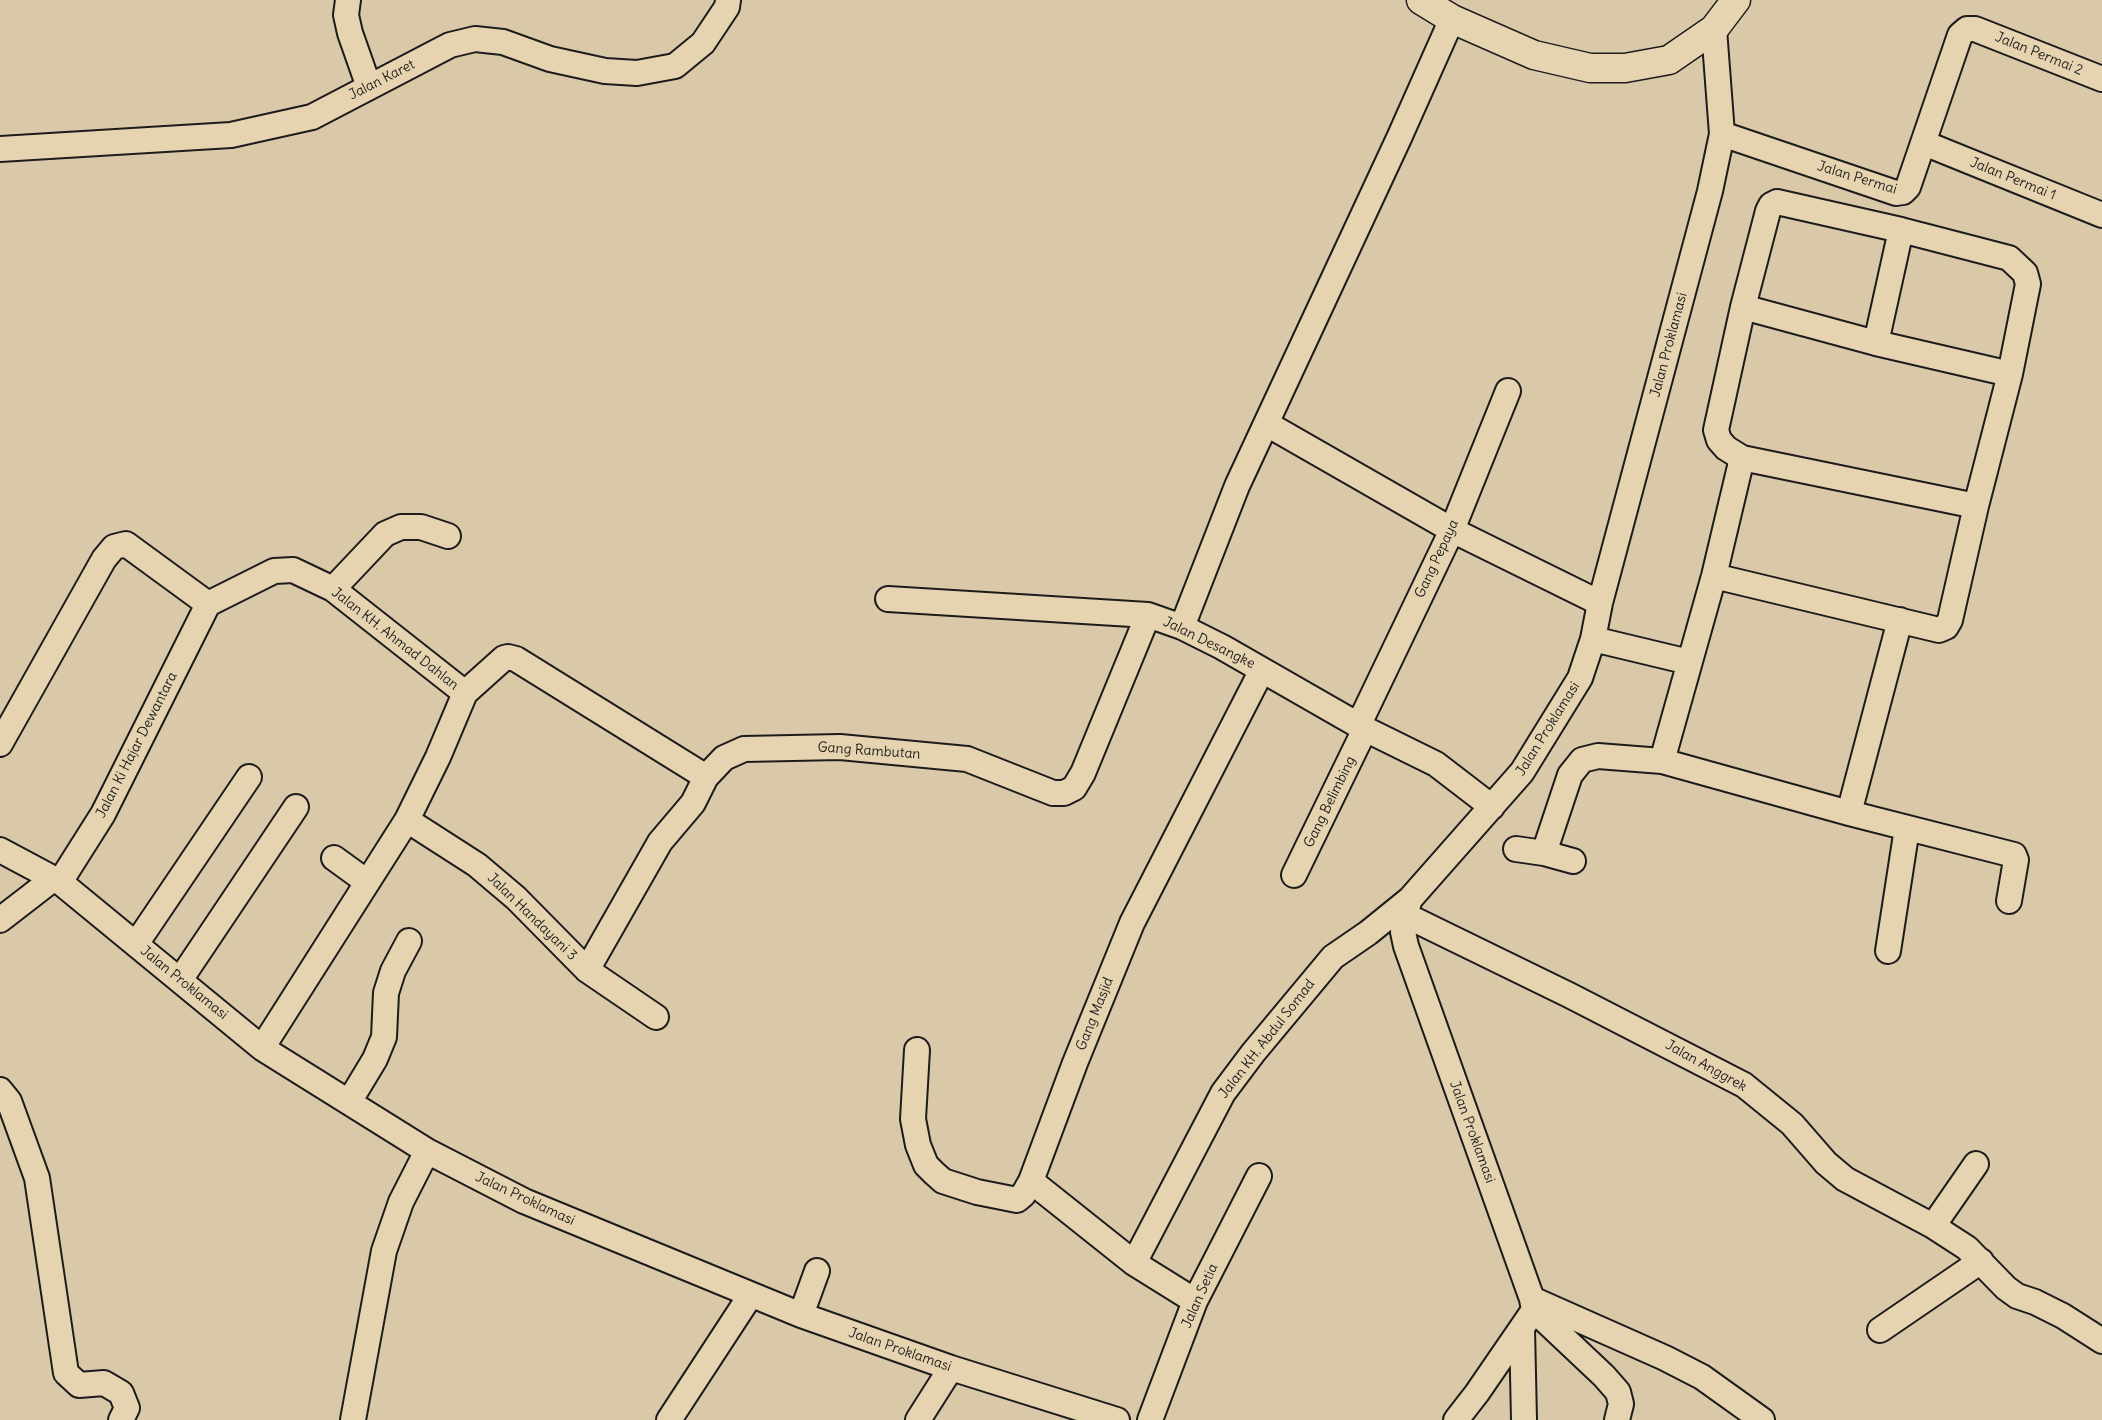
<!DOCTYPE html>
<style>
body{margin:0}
canvas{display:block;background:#dac9a8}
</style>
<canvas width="2102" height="1420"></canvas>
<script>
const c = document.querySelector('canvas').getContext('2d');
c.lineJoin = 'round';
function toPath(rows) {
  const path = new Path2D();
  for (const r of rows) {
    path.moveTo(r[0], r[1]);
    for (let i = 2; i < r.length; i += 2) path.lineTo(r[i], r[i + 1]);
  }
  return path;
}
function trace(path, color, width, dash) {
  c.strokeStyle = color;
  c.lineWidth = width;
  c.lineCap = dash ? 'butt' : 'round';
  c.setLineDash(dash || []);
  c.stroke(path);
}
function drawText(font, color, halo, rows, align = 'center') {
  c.font = font + ' Delius,sans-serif';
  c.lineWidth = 4.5;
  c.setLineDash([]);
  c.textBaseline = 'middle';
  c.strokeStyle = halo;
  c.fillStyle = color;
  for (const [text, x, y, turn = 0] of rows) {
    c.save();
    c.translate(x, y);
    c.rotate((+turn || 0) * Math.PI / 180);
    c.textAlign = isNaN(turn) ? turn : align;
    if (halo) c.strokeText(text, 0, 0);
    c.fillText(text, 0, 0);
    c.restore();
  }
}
const minor = toPath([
 [348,0,346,15,350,33,369,87],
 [1722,134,1896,193,1903,192,1908,187,1960,35,1967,29,1975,29,2102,79],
 [1924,143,2102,215],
 [0,149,231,135,312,117,450,45,475,39,503,42,550,59,605,71,637,73,675,66,703,43,727,7,728,0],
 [1743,307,1876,343,2010,374],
 [1876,343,1901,230],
 [1267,424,1452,530,1600,603],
 [1714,576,1939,630,1946,627,1950,620,1976,506,2010,374,2028,284,2025,273,2009,258,1901,230,1777,202,1771,205,1768,211,1743,307,1716,430,1719,440,1726,448,1742,458,1976,506],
 [333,589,385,534,401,527,421,527,448,536],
 [888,599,1148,615,1182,627,1222,647,1365,729,1436,764,1492,807],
 [1182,627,1237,486,1399,138,1452,19],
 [1593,639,1689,662],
 [465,693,504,658,508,657,516,659,706,777],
 [1359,724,1452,530,1508,391],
 [0,744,104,559,114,547,126,544,208,604,274,571,293,570,333,589,465,693,438,757,407,820,262,1048],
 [1662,761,1714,576,1742,458],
 [1849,813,1900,620],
 [407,820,477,865,516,898,587,970,656,1017],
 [1516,849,1544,853,1573,861],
 [0,850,60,882,262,1048,427,1151,524,1201,801,1315,951,1368,1117,1420],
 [1544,853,1570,775,1582,760,1598,756,1662,761,1849,813,2014,855,2016,860,2009,901],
 [334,858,367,882],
 [1294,875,1365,729],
 [60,882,103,814,208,604],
 [1405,915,1569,995,1744,1085,1792,1124,1826,1163,1845,1179,1933,1226,1967,1248,2006,1288,2017,1296,2035,1302,2063,1316,2102,1341],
 [0,920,53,879],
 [136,944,249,777],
 [1888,951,1907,828],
 [587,970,660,842,693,803,706,777,724,758,744,749,840,747,967,759,1053,793,1064,793,1074,788,1083,773,1148,615],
 [180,980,296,807],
 [917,1050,913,1119,918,1145,926,1165,934,1173,943,1181,977,1192,1017,1200,1023,1195,1031,1181],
 [0,1090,9,1101,37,1178,66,1373,79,1385,104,1383,121,1393,127,1408,121,1420],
 [349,1102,375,1059,384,1037,386,993,393,971,409,941],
 [1933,1226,1976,1164],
 [1134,1263,1223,1093,1253,1053,1333,957,1368,933,1410,899],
 [1532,1299,1665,1358,1702,1377,1762,1420],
 [1195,1301,1134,1263,1031,1181,1075,1063,1132,923,1262,670],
 [1534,1310,1604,1376,1618,1392,1621,1404,1617,1420],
 [801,1315,817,1271],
 [1522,1328,1524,1420],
 [1880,1330,1981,1261],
 [353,1420,384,1251,401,1202,427,1151],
 [669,1420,750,1296],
 [918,1420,951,1368],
 [1150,1420,1195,1301,1259,1176],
 [1456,1420,1477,1393,1534,1310,1532,1299,1406,946,1403,932,1405,915,1410,899,1522,772,1580,678,1593,639,1600,603,1710,191,1722,134,1714,29]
]);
const highway = toPath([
 [1421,0,1452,19,1534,55,1590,68,1625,68,1669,60,1714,29,1736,0]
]);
const streetNames = [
 ["Jalan Permai 2",2039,54,22],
 ["Jalan Karet",382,80,-27],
 ["Jalan Permai",1857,178,17],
 ["Jalan Permai 1",2013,179,22],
 ["Jalan Proklamasi",1669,345,-75],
 ["Gang Pepaya",1437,559,-65],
 ["Jalan KH. Ahmad Dahlan",395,639,38],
 ["Jalan Desangke",1209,643,26],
 ["Jalan Proklamasi",1548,729,-58],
 ["Jalan Ki Hajar Dewantara",137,745,-63],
 ["Gang Rambutan",869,751,4],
 ["Gang Belimbing",1330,802,-64],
 ["Jalan Handayani 3",532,917,44],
 ["Jalan Proklamasi",184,983,39],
 ["Gang Masjid",1095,1014,-68],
 ["Jalan KH. Abdul Somad",1267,1039,-52],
 ["Jalan Anggrek",1706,1066,29],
 ["Jalan Proklamasi",1472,1132,70],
 ["Jalan Proklamasi",525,1199,25],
 ["Jalan Setia",1200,1296,-66],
 ["Jalan Proklamasi",900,1350,19]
];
trace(minor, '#1c1c1c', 28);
trace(highway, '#1c1c1c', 31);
trace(minor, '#e6d4b1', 24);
trace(highway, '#e6d4b1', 28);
drawText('14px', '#1c1c1c', '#e6d4b1', streetNames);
</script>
